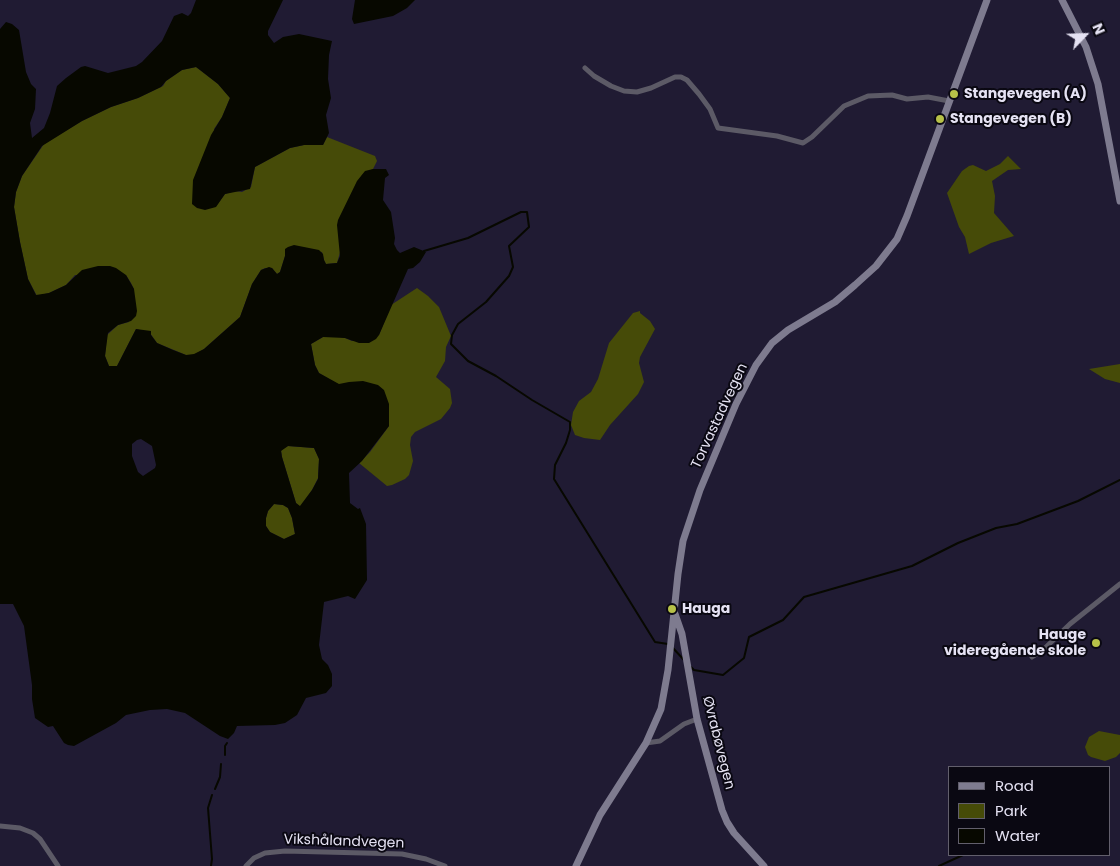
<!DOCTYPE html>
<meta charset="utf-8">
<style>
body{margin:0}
#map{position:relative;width:1120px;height:866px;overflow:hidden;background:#201b33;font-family:Poppins,sans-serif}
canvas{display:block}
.legend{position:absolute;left:948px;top:766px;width:162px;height:90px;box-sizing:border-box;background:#0a0812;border:1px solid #625f6c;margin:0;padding:6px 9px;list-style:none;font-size:15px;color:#e5e2f3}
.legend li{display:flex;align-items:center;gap:10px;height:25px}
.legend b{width:25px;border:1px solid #625f6c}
.north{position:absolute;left:1060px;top:10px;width:50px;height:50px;-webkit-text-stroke:4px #0a0812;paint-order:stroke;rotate:66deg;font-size:14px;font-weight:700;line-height:20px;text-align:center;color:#e5e2f3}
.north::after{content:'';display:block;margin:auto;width:18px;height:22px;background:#e5e2f3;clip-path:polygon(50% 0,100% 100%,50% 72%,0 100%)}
</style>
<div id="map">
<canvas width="1120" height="866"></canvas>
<ul class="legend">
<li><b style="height:6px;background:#7e7b8f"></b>Road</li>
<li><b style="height:14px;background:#464b08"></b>Park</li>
<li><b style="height:14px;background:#070800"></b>Water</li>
</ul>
<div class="north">N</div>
</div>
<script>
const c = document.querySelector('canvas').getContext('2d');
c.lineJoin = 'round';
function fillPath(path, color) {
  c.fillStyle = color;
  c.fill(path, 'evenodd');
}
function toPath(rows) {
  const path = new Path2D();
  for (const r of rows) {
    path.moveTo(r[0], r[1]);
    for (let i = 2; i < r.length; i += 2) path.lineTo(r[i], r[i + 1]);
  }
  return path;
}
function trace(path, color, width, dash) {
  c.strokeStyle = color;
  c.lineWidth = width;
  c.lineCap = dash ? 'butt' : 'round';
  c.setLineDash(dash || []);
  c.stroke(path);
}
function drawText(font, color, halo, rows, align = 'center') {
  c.font = font + ' Poppins,sans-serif';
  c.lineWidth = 4;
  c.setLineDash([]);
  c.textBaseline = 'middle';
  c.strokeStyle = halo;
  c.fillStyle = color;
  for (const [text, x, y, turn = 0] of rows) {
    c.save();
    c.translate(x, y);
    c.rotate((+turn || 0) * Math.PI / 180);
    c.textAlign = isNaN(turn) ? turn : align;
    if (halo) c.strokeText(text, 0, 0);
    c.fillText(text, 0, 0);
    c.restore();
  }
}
const green = toPath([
 [196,67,218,84,230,98,222,117,214,129,216,206,225,194,235,191,242,192,251,187,255,167,290,148,304,145,323,145,327,137,375,156,377,161,373,169,362,175,337,263,326,264,324,260,322,252,285,250,285,256,280,272,277,274,272,268,265,268,261,270,252,284,240,317,204,349,194,355,186,355,157,343,150,333,136,329,117,366,109,366,105,356,107,335,118,325,129,322,134,289,131,283,126,275,75,275,66,285,49,293,37,296,28,279,20,242,14,207,16,192,22,176,44,144,82,121,111,107,138,98,163,86,166,81,182,70],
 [1008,156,1021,169,1008,170,992,181,995,196,994,213,1014,236,991,243,969,254,965,237,959,227,947,193,962,171,969,166,973,165,986,171,1000,164],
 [417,288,428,296,439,307,451,336,446,347,445,361,436,377,450,389,452,403,450,408,441,419,415,432,411,437,410,445,413,461,409,475,405,479,392,485,387,486,359,463,370,452,389,426,348,383,339,385,319,373,315,365,311,344,323,337,336,336,345,338,352,341,379,335,391,305],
 [640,311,640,313,650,321,655,329,640,357,639,363,644,382,638,394,610,425,600,440,584,438,575,435,571,425,573,412,579,401,591,392,598,379,609,343,633,313],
 [1120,364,1120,383,1105,379,1089,369],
 [288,446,314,448,319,459,318,478,312,490,300,507,296,503,282,457,281,450],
 [274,504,283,505,288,508,292,518,295,534,284,539,270,532,266,526,266,518,268,511],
 [1099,731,1120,735,1120,753,1116,757,1105,761,1091,757,1088,755,1085,747,1089,737]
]);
const water = toPath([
 [196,0,283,0,268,31,268,35,274,43,283,37,299,34,332,41,329,55,328,79,331,98,326,115,329,133,323,145,304,145,290,148,255,167,250,189,225,194,216,207,205,210,197,208,192,204,193,180,211,135,222,117,230,98,218,84,200,70,196,67,182,70,166,81,161,87,138,98,111,107,82,121,42,146,22,176,16,192,14,207,20,242,28,279,36,295,49,293,66,285,82,270,98,266,110,266,116,268,126,275,134,289,137,311,136,316,131,321,118,325,108,333,105,356,109,366,117,366,136,329,151,331,151,335,157,343,173,350,186,355,194,354,204,349,240,317,252,284,261,270,269,267,272,268,277,274,280,272,285,256,285,249,288,247,294,245,319,250,323,254,324,260,326,264,337,263,340,256,337,225,338,220,357,181,365,171,373,169,386,169,389,175,385,178,383,200,391,212,395,238,394,244,397,250,400,253,414,247,426,252,420,262,413,268,408,269,379,335,376,339,369,343,359,343,345,338,323,337,311,344,315,365,319,373,339,384,349,382,363,381,378,385,384,390,389,404,389,426,362,461,349,473,350,503,358,509,360,508,366,524,367,580,355,599,348,596,324,602,319,645,322,659,328,665,332,674,332,686,326,693,306,698,297,715,285,723,275,725,237,726,234,733,228,739,220,736,185,713,167,709,150,710,126,715,116,723,74,746,68,745,64,743,53,726,48,727,35,718,32,699,32,685,24,626,13,604,0,604,0,29,6,22,12,24,19,30,26,72,31,84,36,89,35,109,30,123,32,138,44,128,50,113,57,86,66,78,81,67,85,66,108,73,136,66,142,62,162,41,174,16,182,13,188,16,191,13],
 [141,439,152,446,156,465,155,468,143,476,138,472,132,456,132,444,137,440],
 [288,446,314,448,319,459,318,479,312,490,300,506,296,503,282,457,281,451],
 [274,504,283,505,288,508,292,518,295,534,284,539,270,532,266,526,266,518,268,511],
 [355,0,415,0,407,8,393,16,354,24,352,19]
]);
const stream = toPath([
 [424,251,468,238,521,212,527,212,529,227,509,246,513,267,509,276,486,302,458,324,452,335,451,344,468,361,496,376,532,400,570,422,570,430,566,443,555,465,554,479,655,642,668,644],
 [672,647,684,660],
 [691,667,694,670,723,675,744,658,749,637,783,620,804,597,912,566,958,543,996,528,1017,524,1078,501,1120,480],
 [225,755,225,746,227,743],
 [215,789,220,777,221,764],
 [211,866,212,859,208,808,212,795],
 [939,866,963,855]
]);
const minor = toPath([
 [585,68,594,76,611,86,624,91,637,92,651,88,675,77,681,77,687,80,699,94,710,109,718,128,777,136,803,143,812,137,844,106,868,96,892,95,907,99,928,97,949,101],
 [1032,657,1043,650,1070,624,1120,584],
 [646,743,660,741,684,724,697,719],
 [0,826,20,828,33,833,40,839,58,866],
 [246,866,254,858,265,853,285,851,402,854,426,859,445,866]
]);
const secondary = toPath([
 [1062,0,1086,47,1098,84,1120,201],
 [675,614,682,634,697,719,722,810,727,822,734,833,764,866],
 [576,866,600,815,646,743,661,709,668,670,678,574,683,541,700,490,736,404,756,365,772,343,788,330,835,302,855,285,876,266,897,239,907,216,987,0]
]);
const markers = [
 [954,94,5,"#b7c148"],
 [940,119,5,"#b7c148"],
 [672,609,5,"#b7c148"],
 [1096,643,5,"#b7c148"]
];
const poiNames = [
 ["Stangevegen (A)",964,94],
 ["Stangevegen (B)",950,119],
 ["Hauga",682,609],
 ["Hauge",1086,635,"right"],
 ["videregående skole",1086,651,"right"]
];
const streetNames = [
 ["Torvastadvegen",720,416,-65],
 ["Øvrabøvegen",718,743,76],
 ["Vikshålandvegen",344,842,2]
];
fillPath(green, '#464b08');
fillPath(water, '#070800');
trace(stream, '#070800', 2);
trace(minor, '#5c5a66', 5);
trace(secondary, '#7e7b8f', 7);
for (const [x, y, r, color] of markers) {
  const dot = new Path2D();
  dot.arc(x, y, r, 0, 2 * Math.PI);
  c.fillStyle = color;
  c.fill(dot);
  trace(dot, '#0a0812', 2);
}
drawText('bold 14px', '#e5e2f3', '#0a0812', poiNames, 'left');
drawText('14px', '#e5e2f3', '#0a0812', streetNames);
</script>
